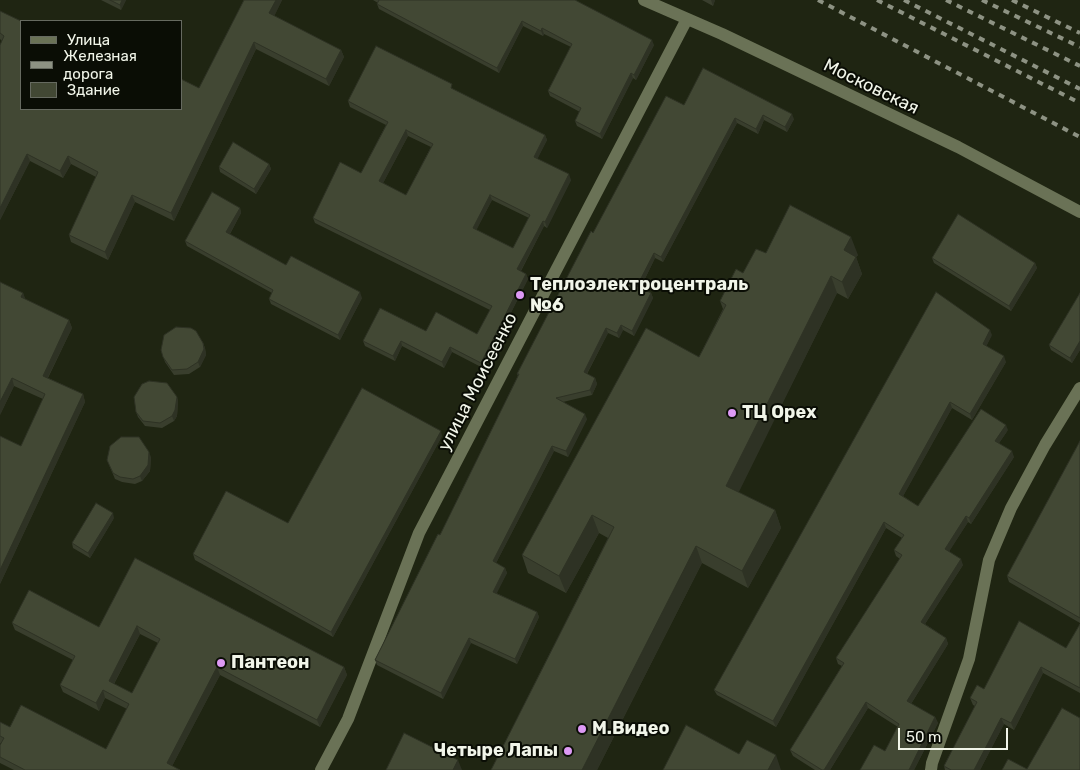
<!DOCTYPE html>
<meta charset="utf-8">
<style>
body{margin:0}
#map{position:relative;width:1080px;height:770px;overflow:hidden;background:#1f2512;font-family:Rubik,sans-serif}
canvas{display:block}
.legend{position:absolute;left:20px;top:20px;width:162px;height:90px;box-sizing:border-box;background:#0a0d05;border:1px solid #666a60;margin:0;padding:6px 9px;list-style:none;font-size:15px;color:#f1f5e9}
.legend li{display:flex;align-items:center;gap:10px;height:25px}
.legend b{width:25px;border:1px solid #666a60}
.scale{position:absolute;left:898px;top:728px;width:110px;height:22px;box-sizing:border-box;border:2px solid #f1f5e9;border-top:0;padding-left:6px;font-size:15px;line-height:18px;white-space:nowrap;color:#f1f5e9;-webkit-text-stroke:4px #0a0d05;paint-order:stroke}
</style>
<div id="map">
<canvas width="1080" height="770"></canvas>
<ul class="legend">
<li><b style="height:6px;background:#6a7256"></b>Улица</li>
<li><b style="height:6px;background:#8d9283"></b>Железная дорога</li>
<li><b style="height:14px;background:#424834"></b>Здание</li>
</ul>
<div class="scale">50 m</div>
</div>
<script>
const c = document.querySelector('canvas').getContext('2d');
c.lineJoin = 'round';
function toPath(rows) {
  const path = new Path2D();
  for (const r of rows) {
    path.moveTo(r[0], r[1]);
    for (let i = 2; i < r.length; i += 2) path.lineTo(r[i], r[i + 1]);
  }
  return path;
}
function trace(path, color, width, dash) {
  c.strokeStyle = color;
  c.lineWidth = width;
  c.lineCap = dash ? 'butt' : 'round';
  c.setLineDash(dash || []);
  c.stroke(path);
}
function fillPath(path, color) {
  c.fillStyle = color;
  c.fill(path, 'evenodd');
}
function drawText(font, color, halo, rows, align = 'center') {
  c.font = font + ' Rubik,sans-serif';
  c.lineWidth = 4;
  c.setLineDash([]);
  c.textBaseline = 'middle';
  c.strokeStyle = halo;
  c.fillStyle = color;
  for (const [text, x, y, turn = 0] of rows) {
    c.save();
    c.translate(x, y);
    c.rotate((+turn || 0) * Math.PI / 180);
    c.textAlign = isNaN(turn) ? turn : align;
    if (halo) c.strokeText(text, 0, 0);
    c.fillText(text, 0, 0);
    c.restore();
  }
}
const minor = toPath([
 [644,0,722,34,958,147,1080,212],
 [321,770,348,719,419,533,687,19],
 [931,770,932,763,969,659,989,560,1011,508,1045,445,1080,388]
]);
const rail = toPath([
 [818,0,1080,137],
 [877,0,1080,103],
 [904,0,1080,89],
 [946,0,1080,66],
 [982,0,1080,47],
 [1012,0,1080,33]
]);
const wall = toPath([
 [101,0,126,0,121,10],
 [244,0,282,0,274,16,341,50,344,57,329,86,256,49,174,221,135,202,108,260,71,242,69,235,96,177,71,164,63,178,30,161,0,220,2,41,0,39,0,11,21,109,199,88],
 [373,0,575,0,654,45,636,80,633,78,602,139,577,126,575,121,580,112,550,96,548,91,571,47,544,34,543,36,523,26,499,73,379,9,377,4,378,3],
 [702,0,715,0,713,6],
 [454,90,545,135,547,140,537,159,571,180,547,228,544,226,521,271,526,274,528,279,483,368,452,352,444,368,402,346,395,361,365,346,363,341,426,331,477,334,490,310,315,223,313,218,361,173,386,125,350,107,348,101],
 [408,136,431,147,406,195,383,183],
 [492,200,529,218,513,248,476,230],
 [684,105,794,119,787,132,764,120,758,134,737,123,663,262,655,258,641,287,651,293,653,298,634,336,623,330,619,338,608,333,587,374,595,378,597,384,592,395,563,402,587,419,568,457,554,451,496,563,505,568,507,573,496,593,537,612,539,617,517,664,471,643,443,699,377,665,375,660,440,535,518,376,517,374,593,233],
 [269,164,271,169,256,194,220,172,219,167],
 [240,208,241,213,230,234,286,265,362,298,340,340,271,304,269,299,272,293,187,246,185,241],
 [766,253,858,255,856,257,862,274,848,299,837,293,738,492,775,510,781,528,748,588,702,563,597,770,491,770,608,538,599,533,566,593,528,573,522,555,699,357,723,309,720,301,743,273],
 [932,258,1035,263,1037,268,1011,311,934,263],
 [23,293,25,300,69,320,72,328,48,378,83,394,85,402,0,584,0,436,21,446,43,399,14,386,0,415],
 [1080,293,1080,350,1072,363,1051,350,1049,345],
 [992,335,986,346,1006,362,972,420,952,408,903,496,918,506,1008,430,999,443,1014,457,971,524,968,522,949,551,963,565,925,624,946,638,948,644,911,704,935,717,938,723,914,770,860,770,885,751,898,727,868,708,830,770,815,770,793,756,790,750,842,666,838,664,836,658,900,559,896,556,894,550,902,538,886,528,776,727,717,695,714,690],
 [203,343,205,348,206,355,200,367,189,374,174,375,165,362,161,350],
 [177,397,178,402,177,416,174,421,162,428,145,426,138,417,136,412],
 [442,436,333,637,195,560,193,554,288,523],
 [1080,441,1080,623,1009,582,1007,576],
 [151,457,150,471,142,481,135,484,122,482,115,479,107,460],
 [114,518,90,558,73,548,72,543],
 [135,558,344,667,347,675,320,727,220,675,172,766,180,770,14,770,0,763,0,745,1,743,0,743,0,722,10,727,106,749,127,709,105,698,99,711,63,692,60,685,73,660,15,630,12,623,99,627],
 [140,634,158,643,132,693,114,684],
 [1080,624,1080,693,1043,673,1014,730,1004,724,980,770,945,770,944,766,975,706,973,705,970,698,984,689,1066,648]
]);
const shadedWall = toPath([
 [122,0,126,0,121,10,120,5],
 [276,0,282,0,272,21,269,13],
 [711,0,715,0,713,6],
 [522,21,523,26,499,73,497,68],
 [542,28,544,34,543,36,541,31],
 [652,40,654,45,636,80,634,75],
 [254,42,256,49,174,221,171,213],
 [341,50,344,57,329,86,326,79],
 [631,73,633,78,602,139,600,134],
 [792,114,794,119,787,132,785,127],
 [763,115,764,120,758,134,756,129],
 [735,118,737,123,663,262,661,257],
 [406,130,408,136,381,187,379,181],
 [545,135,547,140,536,162,534,157],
 [27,154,30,161,0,220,0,208],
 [68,156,71,164,63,178,60,171],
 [269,164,271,169,256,194,254,189],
 [569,174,571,180,547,228,545,222],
 [132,195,135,202,108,260,105,252],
 [490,195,492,200,475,233,473,228],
 [240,208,241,213,228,237,226,232],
 [543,221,544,226,519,274,517,269],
 [851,237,858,255,856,257,862,274,848,299,842,282,844,250],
 [654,253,655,258,639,291,637,286],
 [1035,263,1037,268,1011,311,1009,306],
 [526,274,528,279,483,368,481,363],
 [831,276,837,293,733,504,726,486],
 [360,292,362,298,340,340,338,335],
 [23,293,26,300,21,297],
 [651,293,653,298,634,336,632,331],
 [69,320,72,328,45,383,43,376],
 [621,325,623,330,619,338,617,333],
 [606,328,608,333,585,377,584,372],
 [990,330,992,335,985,349,983,344],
 [401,341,402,346,395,361,393,356],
 [1080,341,1080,350,1072,363,1070,358],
 [203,343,205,348,206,355,200,367,198,362],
 [450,347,452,352,444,368,442,362],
 [1004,356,1006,362,972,420,970,414],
 [12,378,14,386,0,415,0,402],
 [595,378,597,384,592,395,590,390],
 [83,394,85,402,0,584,0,570],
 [177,397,178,402,177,416,174,421,172,416],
 [950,402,952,408,901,500,899,494],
 [585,414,587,419,568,457,566,451],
 [1006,425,1008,430,997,446,995,441],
 [441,431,442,436,333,637,331,632],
 [552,446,554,451,494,567,493,561],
 [1012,451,1014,457,971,524,969,518],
 [149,452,151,457,150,471,142,481,140,476],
 [775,510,781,528,748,588,742,571],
 [113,513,114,518,90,558,88,553],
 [592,515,599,533,566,593,559,576],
 [966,516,968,522,947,555,945,549],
 [884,522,886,528,776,727,773,721],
 [696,546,702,563,597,770,582,770],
 [961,559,963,565,923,627,921,622],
 [505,568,507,573,495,597,493,592],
 [537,612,539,617,517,664,515,659],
 [137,626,140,634,111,689,109,681],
 [469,638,471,643,443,699,441,693],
 [946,638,948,644,909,707,907,701],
 [217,667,220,675,170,770,167,763],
 [344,667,347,675,320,727,317,720],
 [1041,667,1043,673,1014,730,1011,723],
 [103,690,105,698,99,711,96,703],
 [866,702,868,708,830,770,824,770],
 [935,717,938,723,914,770,909,770],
 [1001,718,1004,724,980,770,974,770],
 [776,755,781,770,768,770],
 [458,760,462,770,453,770]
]);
const building = toPath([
 [110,0,122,0,120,5,110,0],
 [244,0,276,0,269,13,341,50,326,79,254,42,171,213,132,195,105,252,69,235,98,172,68,156,60,171,27,154,0,208,0,45,4,36,0,33,0,11,21,21,21,109,181,109,181,79,199,88,244,0],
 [379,0,575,0,652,40,634,75,631,73,600,134,575,121,581,108,548,91,572,44,542,28,541,31,522,21,497,68,377,4,379,0],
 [376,46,452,84,451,88,545,135,534,157,569,174,545,222,543,221,517,269,526,274,481,363,450,347,442,362,401,341,393,356,363,341,380,308,426,331,436,312,477,334,492,306,313,218,340,162,361,173,388,122,348,101,376,46],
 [406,130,433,144,406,195,379,181,406,130],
 [490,195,530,215,513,248,473,228,490,195],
 [703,68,792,114,785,127,763,115,756,129,735,118,661,257,654,253,637,286,651,293,632,331,621,325,617,333,606,328,584,372,595,378,590,390,556,398,585,414,566,451,552,446,493,561,505,568,493,592,537,612,515,659,469,638,441,693,375,660,438,534,440,535,519,374,517,374,591,231,593,233,666,96,684,105,703,68],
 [233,142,269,164,254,189,219,167,233,142],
 [212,192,240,208,226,232,286,265,291,256,360,292,338,335,269,299,273,290,185,241,212,192],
 [790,205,851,237,844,250,856,257,842,282,831,276,726,486,775,510,742,571,696,546,582,770,491,770,614,527,592,515,559,576,522,555,646,328,699,357,726,305,720,301,736,269,743,273,756,249,766,253,790,205],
 [958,214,1035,263,1009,306,932,258,958,214],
 [0,282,23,293,21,297,69,320,43,376,83,394,0,570,0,436,21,446,45,394,12,378,0,402,0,282],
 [936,292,990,330,983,344,1004,356,970,414,950,402,899,494,918,506,981,409,1006,425,995,441,1012,451,969,518,966,516,945,549,961,559,921,622,946,638,907,701,935,717,909,770,860,770,874,745,885,751,899,724,866,702,824,770,822,770,790,750,844,663,836,658,902,555,894,550,904,535,884,522,773,721,714,690,936,292],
 [1080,293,1080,341,1070,358,1049,345,1080,293],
 [176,327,191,328,196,331,203,343,204,349,198,362,187,369,172,370,163,357,161,350,164,335,176,327],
 [149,381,167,383,177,397,175,410,172,416,160,423,143,421,136,412,134,397,142,384,149,381],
 [362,388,441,431,331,632,193,554,226,491,288,523,362,388],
 [121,437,139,437,149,452,148,465,140,476,133,479,120,477,113,473,107,460,110,446,121,437],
 [1080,441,1080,618,1007,576,1080,441],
 [96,503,113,513,88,553,72,543,96,503],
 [135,558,344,667,317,720,217,667,167,763,180,770,25,770,0,757,0,745,4,738,0,736,0,722,10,727,21,705,106,749,129,704,103,690,96,703,60,685,75,656,12,623,29,590,99,627,135,558],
 [137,626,160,639,132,693,109,681,137,626],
 [1019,621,1066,648,1080,624,1080,688,1041,667,1011,723,1001,718,974,770,951,770,944,766,977,702,970,698,977,685,984,689,1019,621],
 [1062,708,1080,718,1080,770,1002,770,1008,759,1027,769,1062,708],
 [686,725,739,754,747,740,776,755,768,770,663,770,686,725],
 [404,733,458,760,453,770,386,770,404,733]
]);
const markers = [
 [520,295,5,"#dd99f4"],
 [732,413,5,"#dd99f4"],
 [221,663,5,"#dd99f4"],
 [582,729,5,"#dd99f4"],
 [568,751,5,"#dd99f4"]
];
const streetNames = [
 ["Московская",871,87,26],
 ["улица Моисеенко",478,382,-63]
];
const poiNames = [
 ["Теплоэлектроцентраль",530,285],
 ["№6",530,306],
 ["ТЦ Орех",742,413],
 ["Пантеон",231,663],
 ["М.Видео",592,729],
 ["Четыре Лапы",558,751,"right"]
];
trace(minor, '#6a7256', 12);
trace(rail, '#8d9283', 4, [6, 6]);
fillPath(wall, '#393e2d');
fillPath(shadedWall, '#2e3224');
fillPath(building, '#424834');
trace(building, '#2e3224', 1);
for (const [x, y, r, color] of markers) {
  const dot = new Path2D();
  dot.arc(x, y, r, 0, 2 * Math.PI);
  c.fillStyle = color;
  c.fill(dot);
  trace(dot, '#0a0d05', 2);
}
drawText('18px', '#f1f5e9', '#0a0d05', streetNames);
drawText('bold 18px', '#f1f5e9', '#0a0d05', poiNames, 'left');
</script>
